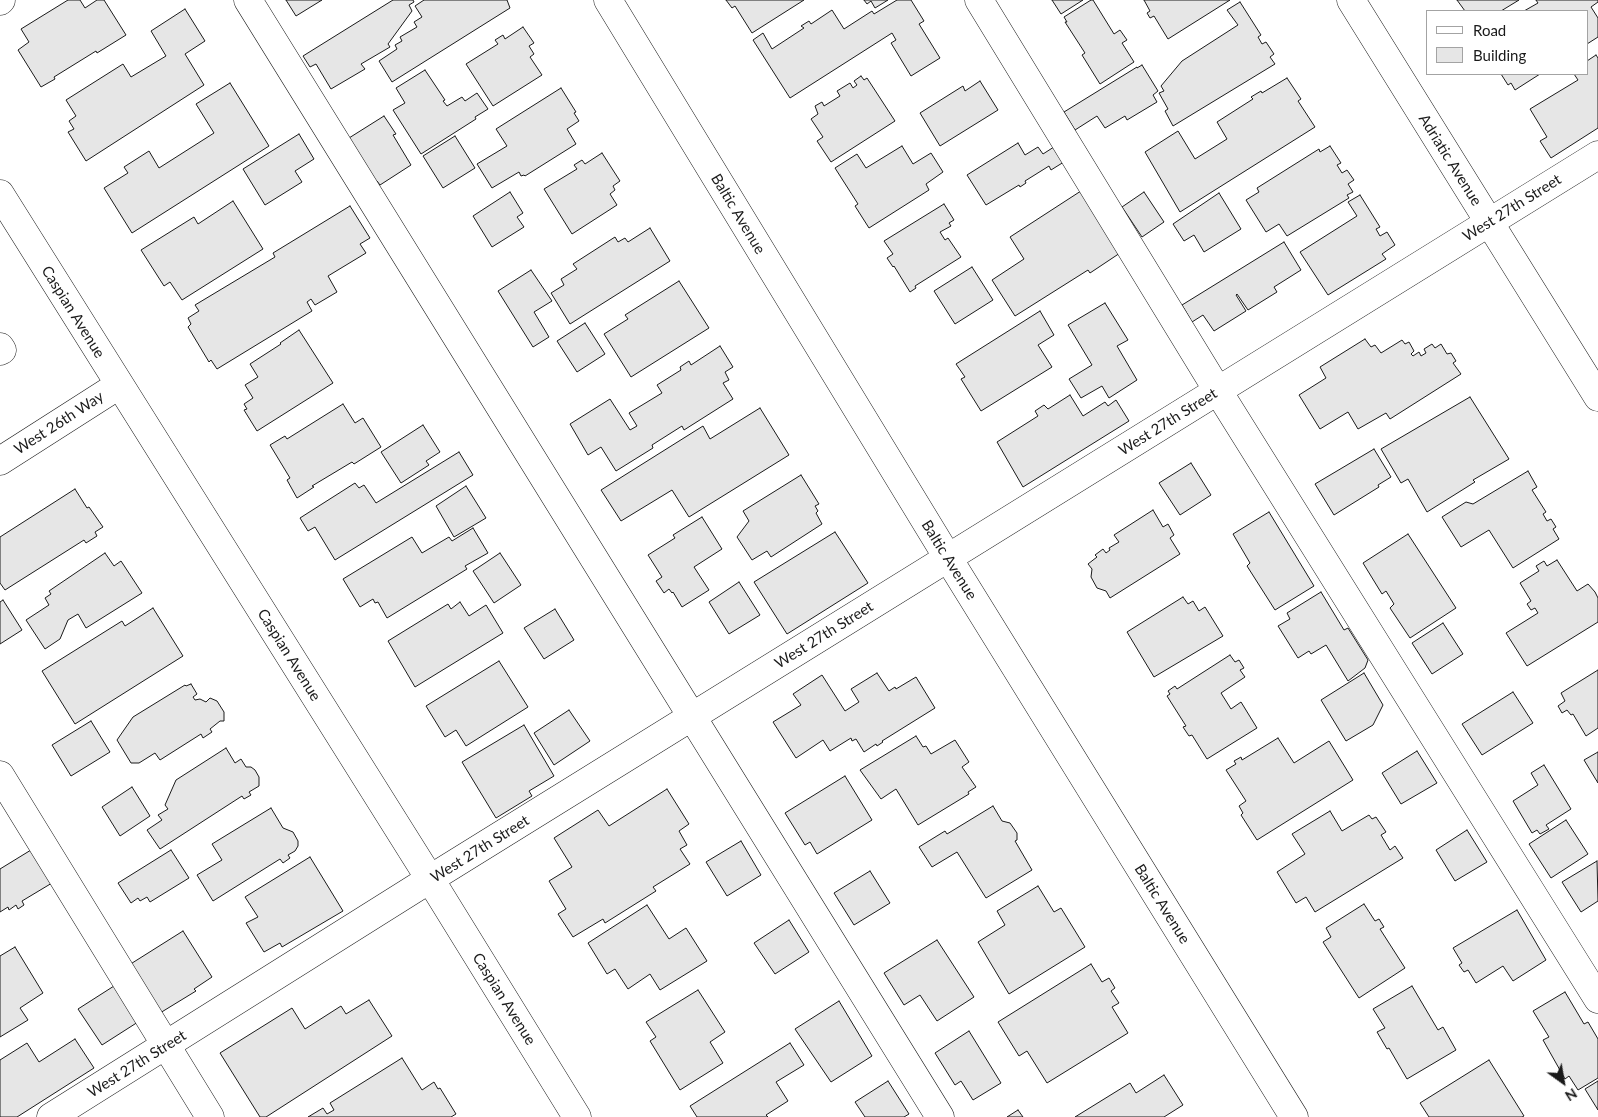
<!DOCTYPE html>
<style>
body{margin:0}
#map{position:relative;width:1598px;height:1117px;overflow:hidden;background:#fff;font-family:Lato,sans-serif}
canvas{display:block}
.legend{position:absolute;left:1426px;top:10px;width:162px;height:65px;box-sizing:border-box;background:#fff;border:1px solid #a3a3a3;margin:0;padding:6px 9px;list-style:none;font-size:15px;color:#1a1a1a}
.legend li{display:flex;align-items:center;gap:10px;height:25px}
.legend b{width:25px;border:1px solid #a3a3a3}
.north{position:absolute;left:1538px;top:1057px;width:50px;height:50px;-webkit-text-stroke:4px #fff;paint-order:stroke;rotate:148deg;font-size:14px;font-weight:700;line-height:20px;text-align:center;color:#1a1a1a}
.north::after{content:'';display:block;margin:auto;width:18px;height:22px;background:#1a1a1a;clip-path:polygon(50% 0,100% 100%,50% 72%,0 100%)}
</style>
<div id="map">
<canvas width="1598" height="1117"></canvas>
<ul class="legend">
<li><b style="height:6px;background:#fff"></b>Road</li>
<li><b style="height:14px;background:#e6e6e6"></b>Building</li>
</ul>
<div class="north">N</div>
</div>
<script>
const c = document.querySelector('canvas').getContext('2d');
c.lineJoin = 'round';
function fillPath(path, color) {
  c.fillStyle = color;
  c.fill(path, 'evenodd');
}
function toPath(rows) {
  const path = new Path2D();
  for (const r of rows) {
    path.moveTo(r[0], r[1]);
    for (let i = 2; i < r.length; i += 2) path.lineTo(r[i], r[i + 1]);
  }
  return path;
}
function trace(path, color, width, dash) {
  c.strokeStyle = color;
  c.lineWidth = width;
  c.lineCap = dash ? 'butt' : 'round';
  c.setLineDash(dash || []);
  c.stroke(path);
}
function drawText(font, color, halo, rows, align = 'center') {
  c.font = font + ' Lato,sans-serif';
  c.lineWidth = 4;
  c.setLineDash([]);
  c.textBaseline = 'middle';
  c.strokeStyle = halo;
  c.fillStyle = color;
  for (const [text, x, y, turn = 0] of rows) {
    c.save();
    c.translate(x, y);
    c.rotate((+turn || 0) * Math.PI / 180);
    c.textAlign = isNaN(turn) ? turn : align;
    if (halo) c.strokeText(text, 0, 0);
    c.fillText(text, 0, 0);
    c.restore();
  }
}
const building = toPath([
 [68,0,80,0,85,8,97,0,104,0,126,35,97,53,96,51,54,77,55,79,41,87,18,50,29,42,21,29,68,0],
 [286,0,322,0,296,16,286,0],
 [393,0,413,0,414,2,409,5,412,11,388,44,390,47,361,64,365,69,331,89,316,64,310,67,303,56,393,0],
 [424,0,507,0,510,8,392,82,379,61,397,49,395,45,402,41,400,37,417,27,414,22,422,17,415,6,424,0],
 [726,0,804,0,752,33,735,6,732,8,726,0],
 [864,0,888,0,875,8,871,1,867,4,864,0],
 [897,0,911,0,924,21,919,24,940,58,911,76,891,43,896,40,892,33,790,98,753,40,763,33,772,49,804,28,801,26,809,21,811,24,832,10,844,29,872,11,874,14,897,0],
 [1052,0,1083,0,1061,14,1052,0],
 [1091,0,1093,0,1114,34,1120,30,1127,40,1122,43,1134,62,1100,84,1082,55,1085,53,1065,22,1067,22,1064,17,1091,0],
 [1144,0,1230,0,1168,39,1154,16,1150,18,1147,13,1150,11,1144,0],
 [1457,0,1519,0,1501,11,1465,11,1457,0],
 [1536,0,1598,0,1598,2,1591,7,1598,18,1598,37,1587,44,1587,11,1524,11,1538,3,1536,0],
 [1240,2,1261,35,1258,37,1262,44,1266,42,1274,54,1270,57,1275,64,1173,126,1165,111,1168,109,1159,93,1164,91,1161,86,1182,61,1238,25,1227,10,1240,2],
 [185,9,205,41,185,54,204,85,86,161,68,132,74,129,69,121,76,116,66,100,123,64,131,77,166,56,151,31,185,9],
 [523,27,534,43,529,46,534,54,530,57,542,75,493,106,466,64,498,44,495,40,503,35,505,39,523,27],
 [1596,55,1598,58,1598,128,1551,158,1540,141,1547,137,1530,109,1578,80,1574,74,1587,74,1587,61,1596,55],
 [1142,65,1158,91,1153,95,1157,102,1127,120,1125,116,1105,128,1097,116,1075,130,1064,112,1137,67,1137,68,1142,65],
 [425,70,445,100,443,101,447,106,462,97,465,101,477,93,488,109,475,117,476,119,421,154,393,110,405,103,396,88,425,70],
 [1501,74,1540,74,1515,90,1511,83,1508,85,1501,74],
 [861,76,864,80,867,78,895,121,831,162,817,141,823,137,811,119,818,114,815,106,822,102,824,106,840,96,837,91,850,83,853,88,857,85,854,81,861,76],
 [1287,78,1301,99,1298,101,1315,127,1180,212,1145,152,1178,131,1195,159,1227,139,1217,122,1253,99,1251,97,1261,91,1262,93,1287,78],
 [980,81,998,110,940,146,920,113,963,86,965,91,980,81],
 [230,83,269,146,132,233,104,188,128,173,124,167,149,151,159,168,214,133,196,104,230,83],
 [561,88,576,112,574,113,579,121,567,129,576,144,525,176,524,175,521,176,519,172,492,188,477,164,507,146,496,129,561,88],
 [384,116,396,134,393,135,411,165,380,185,377,181,374,183,349,138,384,116],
 [299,134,314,159,295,171,302,182,265,205,243,169,299,134],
 [455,136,475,168,443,188,423,156,455,136],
 [1018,143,1025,155,1038,147,1043,154,1057,145,1067,160,1051,170,1049,166,1025,181,1026,183,1020,187,1019,185,986,205,967,175,1018,143],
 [902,146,913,164,931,153,943,172,926,184,929,190,869,228,855,206,858,204,835,168,857,154,866,168,902,146],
 [1330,146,1341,163,1337,165,1342,173,1347,170,1354,180,1348,184,1353,192,1347,195,1349,198,1287,236,1279,224,1266,232,1246,200,1259,192,1257,188,1319,149,1320,152,1330,146],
 [602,153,620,181,613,186,615,190,610,194,617,205,572,234,544,189,577,169,574,165,582,160,585,164,602,153],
 [1084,189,1123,251,1090,273,1088,270,1015,316,992,280,1024,259,1010,237,1084,189],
 [510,192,523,213,517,217,524,227,492,247,473,216,510,192],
 [1144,192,1164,222,1142,237,1122,207,1144,192],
 [1219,193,1241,229,1204,252,1194,235,1184,241,1173,224,1219,193],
 [1360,195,1380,227,1376,229,1380,236,1387,232,1395,245,1382,254,1386,259,1328,295,1300,252,1357,216,1348,202,1360,195],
 [233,201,263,249,182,300,170,282,164,286,141,250,194,217,198,224,233,201],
 [944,204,954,220,949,223,951,226,940,232,945,240,948,238,961,257,915,286,916,288,910,292,894,266,893,267,887,258,893,254,884,241,944,204],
 [350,206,370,238,360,244,366,253,328,276,337,292,315,305,311,299,307,302,312,311,217,369,211,360,209,362,188,327,191,324,188,318,199,311,195,305,275,257,273,253,350,206],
 [650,228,670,261,570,324,551,293,564,285,561,279,577,269,573,264,615,237,618,242,625,238,628,242,650,228],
 [1284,242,1301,270,1274,287,1277,292,1248,310,1237,294,1236,295,1246,311,1214,331,1203,315,1192,322,1182,305,1284,242],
 [972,267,993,300,955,324,934,291,972,267],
 [531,270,552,301,534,312,549,337,533,347,498,291,531,270],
 [679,281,709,328,631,377,604,334,628,319,625,315,679,281],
 [1105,303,1128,340,1117,346,1137,380,1109,398,1102,386,1081,398,1069,379,1092,365,1068,325,1105,303],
 [1040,311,1054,335,1038,345,1052,367,981,411,961,379,965,377,956,364,1040,311],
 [585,323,605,354,577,372,557,341,585,323],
 [299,330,333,383,257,431,244,410,247,409,244,404,253,398,245,385,258,377,250,364,281,344,280,343,299,330],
 [1365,339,1371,347,1375,345,1381,353,1402,340,1405,344,1409,342,1414,351,1411,354,1413,356,1419,352,1421,356,1426,353,1424,349,1432,344,1435,348,1441,344,1447,354,1451,353,1456,361,1453,363,1461,374,1390,419,1386,413,1358,429,1348,412,1320,429,1299,395,1326,378,1320,367,1365,339],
 [720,346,733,367,725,372,729,380,723,383,733,399,684,430,682,426,652,445,653,448,616,471,601,447,588,455,570,424,610,399,630,430,637,426,629,413,662,393,657,385,681,370,680,367,689,361,691,365,720,346],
 [1070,395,1083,416,1105,402,1108,406,1116,400,1129,421,1023,487,997,442,1038,416,1035,411,1044,405,1048,409,1070,395],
 [1470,397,1509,459,1473,480,1475,482,1427,512,1408,479,1401,483,1381,449,1470,397],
 [343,404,355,423,363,418,381,447,354,464,352,462,312,486,314,487,297,498,287,480,290,478,270,445,285,436,287,439,343,404],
 [760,408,789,455,689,517,672,490,621,521,601,490,703,426,710,439,760,408],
 [423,425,440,452,426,461,429,465,401,483,381,452,423,425],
 [1374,449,1391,477,1378,485,1379,487,1334,515,1315,484,1374,449],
 [459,452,473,475,335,560,315,527,308,531,300,518,355,483,359,488,364,485,376,503,459,452],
 [1191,463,1211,495,1180,515,1159,483,1191,463],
 [1528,471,1537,487,1532,490,1546,512,1543,514,1547,521,1551,519,1556,527,1553,529,1559,539,1513,568,1489,530,1461,547,1442,517,1466,502,1473,504,1528,471],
 [801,475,819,504,815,506,818,511,816,513,822,524,771,557,767,551,752,560,737,537,749,521,743,511,801,475],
 [466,486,486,518,454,537,436,506,466,486],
 [75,489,87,508,89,507,103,527,95,532,97,536,86,543,84,540,5,590,0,583,0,537,75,489],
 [1153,510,1163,527,1168,524,1174,535,1170,538,1180,554,1110,598,1106,591,1097,588,1091,577,1092,569,1088,564,1097,557,1095,555,1103,549,1106,553,1110,550,1109,548,1119,542,1114,535,1153,510],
 [1269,512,1314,586,1275,610,1247,566,1250,563,1233,534,1269,512],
 [702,517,722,549,694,567,709,590,682,607,673,592,672,593,669,589,664,593,656,581,662,577,648,555,675,538,673,535,702,517],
 [473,528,488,553,465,566,467,569,387,618,378,602,375,603,373,599,360,607,343,579,412,537,422,553,449,537,452,541,473,528],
 [835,532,868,583,787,634,754,582,835,532],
 [1408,534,1456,608,1410,638,1390,608,1394,604,1386,591,1382,594,1363,563,1408,534],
 [105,553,114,566,121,561,142,593,86,628,78,614,68,620,60,639,45,649,26,620,49,605,45,598,51,594,49,591,105,553],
 [500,553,521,585,494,603,473,571,500,553],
 [1557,560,1577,591,1588,584,1595,592,1598,598,1598,622,1527,666,1506,633,1538,613,1535,608,1531,610,1527,604,1531,601,1520,583,1539,571,1536,566,1544,561,1547,566,1557,560],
 [739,582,760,615,729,634,709,602,739,582],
 [1321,592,1344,630,1348,628,1368,660,1365,668,1348,681,1326,645,1311,654,1309,651,1298,658,1278,626,1290,619,1287,613,1321,592],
 [1183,597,1188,604,1193,601,1199,611,1205,607,1223,636,1154,677,1127,632,1183,597],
 [3,600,22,630,0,644,0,602,3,600],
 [460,602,469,616,486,605,503,633,415,687,388,641,448,604,451,609,460,602],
 [153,608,183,656,75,724,42,671,122,621,125,626,153,608],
 [555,609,574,640,544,659,524,628,555,609],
 [1443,623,1463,654,1432,674,1412,643,1443,623],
 [1230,655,1235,662,1239,660,1244,668,1240,670,1245,677,1221,693,1231,709,1241,702,1257,728,1207,759,1192,735,1189,736,1183,727,1186,726,1167,696,1170,694,1168,691,1175,686,1177,689,1230,655],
 [499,661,528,707,466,746,456,730,445,737,426,706,499,661],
 [1598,670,1598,728,1586,736,1573,714,1571,715,1567,710,1562,713,1558,706,1565,701,1561,693,1598,670],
 [877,673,889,691,895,687,896,689,916,677,935,708,882,741,883,742,877,746,876,744,864,752,856,739,852,741,851,738,830,751,823,740,796,758,773,722,801,705,793,694,822,675,845,711,859,702,851,689,877,673],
 [1364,673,1383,705,1373,725,1346,741,1321,700,1364,673],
 [191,684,197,694,193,697,195,700,200,699,206,702,210,698,217,701,224,712,224,721,220,721,210,729,212,732,203,738,201,734,160,760,155,753,139,763,131,763,117,740,133,717,185,685,186,686,191,684],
 [1513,692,1533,723,1482,755,1462,724,1513,692],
 [569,710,590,741,554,765,534,733,569,710],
 [91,721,110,752,71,776,52,745,91,721],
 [524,725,554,776,529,791,532,796,496,818,462,762,524,725],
 [916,736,923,747,926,746,931,754,955,740,969,762,962,767,976,787,968,792,969,794,918,825,896,789,881,799,860,770,916,736],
 [1278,738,1294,763,1329,741,1353,780,1257,840,1241,815,1243,813,1239,806,1246,801,1226,770,1236,764,1234,761,1241,757,1242,760,1278,738],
 [226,748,235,763,241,759,246,767,251,767,255,770,259,777,259,786,249,792,251,795,244,799,242,796,160,849,147,830,162,820,158,815,168,809,165,805,176,780,226,748],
 [1417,751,1437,783,1401,804,1382,773,1417,751],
 [1598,752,1598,783,1584,760,1598,752],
 [1544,765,1571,809,1546,825,1549,829,1540,834,1537,830,1532,833,1513,801,1538,785,1531,773,1544,765],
 [845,776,872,820,817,854,810,842,805,845,785,813,845,776],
 [132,787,150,816,120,836,102,807,132,787],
 [667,789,689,824,679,831,687,845,680,849,690,864,653,887,656,891,605,923,603,919,573,937,558,914,566,909,549,881,572,867,554,838,598,810,609,826,667,789],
 [993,806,1002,821,1010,823,1017,833,1017,840,1015,841,1032,870,986,898,957,852,932,867,919,847,945,831,947,834,993,806],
 [271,808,283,828,293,832,298,841,298,846,295,851,288,855,290,858,283,863,280,859,213,901,197,875,222,860,212,844,271,808],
 [1330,811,1342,831,1369,815,1372,819,1376,817,1386,832,1381,835,1390,850,1395,846,1403,858,1315,912,1306,897,1296,903,1277,872,1305,854,1292,834,1330,811],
 [1566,820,1588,854,1551,878,1529,844,1566,820],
 [1467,830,1487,862,1455,881,1436,850,1467,830],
 [741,841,761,875,727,896,706,862,741,841],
 [31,850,52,883,22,901,24,905,18,909,16,905,9,910,8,907,0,912,0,869,31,850],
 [171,850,189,878,150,902,147,897,140,901,138,898,131,903,118,883,171,850],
 [310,857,343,911,282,947,280,943,264,952,246,923,258,917,245,897,310,857],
 [1597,861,1598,901,1581,912,1562,882,1597,861],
 [870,871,890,903,854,925,834,893,870,871],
 [1038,886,1054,912,1061,908,1085,947,1009,994,978,942,1005,925,997,911,1038,886],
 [1364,904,1375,921,1379,919,1384,927,1380,929,1405,968,1359,998,1323,942,1331,937,1326,928,1364,904],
 [647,905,669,939,686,928,707,961,660,990,650,974,628,989,615,969,607,974,588,943,647,905],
 [1517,910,1546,960,1513,981,1503,966,1476,983,1468,970,1464,972,1459,965,1462,963,1453,948,1517,910],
 [789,920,809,952,775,974,754,943,789,920],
 [183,931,212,977,194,989,196,991,160,1013,129,965,183,931],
 [937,940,974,997,937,1021,920,995,904,1005,884,973,937,940],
 [15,947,43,993,20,1008,28,1020,0,1037,0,956,15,947],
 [1091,964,1102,982,1109,978,1115,988,1111,991,1119,1003,1112,1007,1128,1033,1047,1083,1027,1051,1019,1056,998,1022,1091,964],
 [114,986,138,1022,102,1045,78,1009,114,986],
 [1412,986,1438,1030,1443,1027,1456,1050,1407,1079,1389,1048,1387,1049,1377,1032,1385,1028,1373,1009,1412,986],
 [698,990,725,1032,710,1042,723,1063,680,1090,650,1041,656,1037,646,1022,698,990],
 [1565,992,1584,1024,1588,1022,1598,1039,1598,1078,1578,1090,1569,1076,1565,1079,1543,1040,1549,1037,1533,1011,1565,992],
 [369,1000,392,1036,266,1117,260,1117,220,1053,292,1008,305,1029,341,1006,346,1014,369,1000],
 [839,1001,872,1056,831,1082,795,1029,839,1001],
 [969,1031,1001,1083,973,1100,961,1081,955,1085,935,1053,969,1031],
 [75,1039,94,1068,17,1117,0,1117,0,1060,27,1043,39,1062,75,1039],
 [790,1043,804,1065,776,1082,788,1101,766,1115,768,1117,697,1117,690,1106,790,1043],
 [402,1058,422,1090,434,1082,438,1089,440,1088,456,1114,451,1117,308,1117,323,1108,327,1114,334,1110,330,1103,402,1058],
 [1489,1060,1524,1116,1522,1117,1429,1117,1420,1103,1489,1060],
 [1164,1075,1183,1105,1164,1117,1075,1117,1130,1083,1136,1093,1164,1075],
 [888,1081,909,1114,904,1117,865,1117,855,1102,888,1081],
 [1598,1081,1598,1110,1585,1089,1598,1081],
 [1018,1110,1023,1117,1007,1117,1018,1110]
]);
const minor = toPath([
 [248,0,940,1117],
 [608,0,948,558,1294,1117],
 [979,0,1218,391,1598,999],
 [1351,0,1598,397],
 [0,1,1,0],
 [0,194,430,879,577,1117],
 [0,347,2,350,0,351],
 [0,461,119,385],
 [0,775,210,1117],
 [51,1117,430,879,1598,155]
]);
const streetNames = [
 ["Adriatic Avenue",1450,160,58],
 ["West 27th Street",1512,208,-32],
 ["Baltic Avenue",738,214,59],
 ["Caspian Avenue",73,312,58],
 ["West 27th Street",1168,422,-32],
 ["West 26th Way",59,423,-33],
 ["Baltic Avenue",949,560,58],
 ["West 27th Street",824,635,-32],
 ["Caspian Avenue",289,655,58],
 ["West 27th Street",480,849,-32],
 ["Baltic Avenue",1162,904,58],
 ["Caspian Avenue",504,999,58],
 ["West 27th Street",137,1064,-32]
];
fillPath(building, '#e6e6e6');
trace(building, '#1a1a1a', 1);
trace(minor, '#1a1a1a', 29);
trace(minor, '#fff', 28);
drawText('15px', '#1a1a1a', '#fff', streetNames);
</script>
